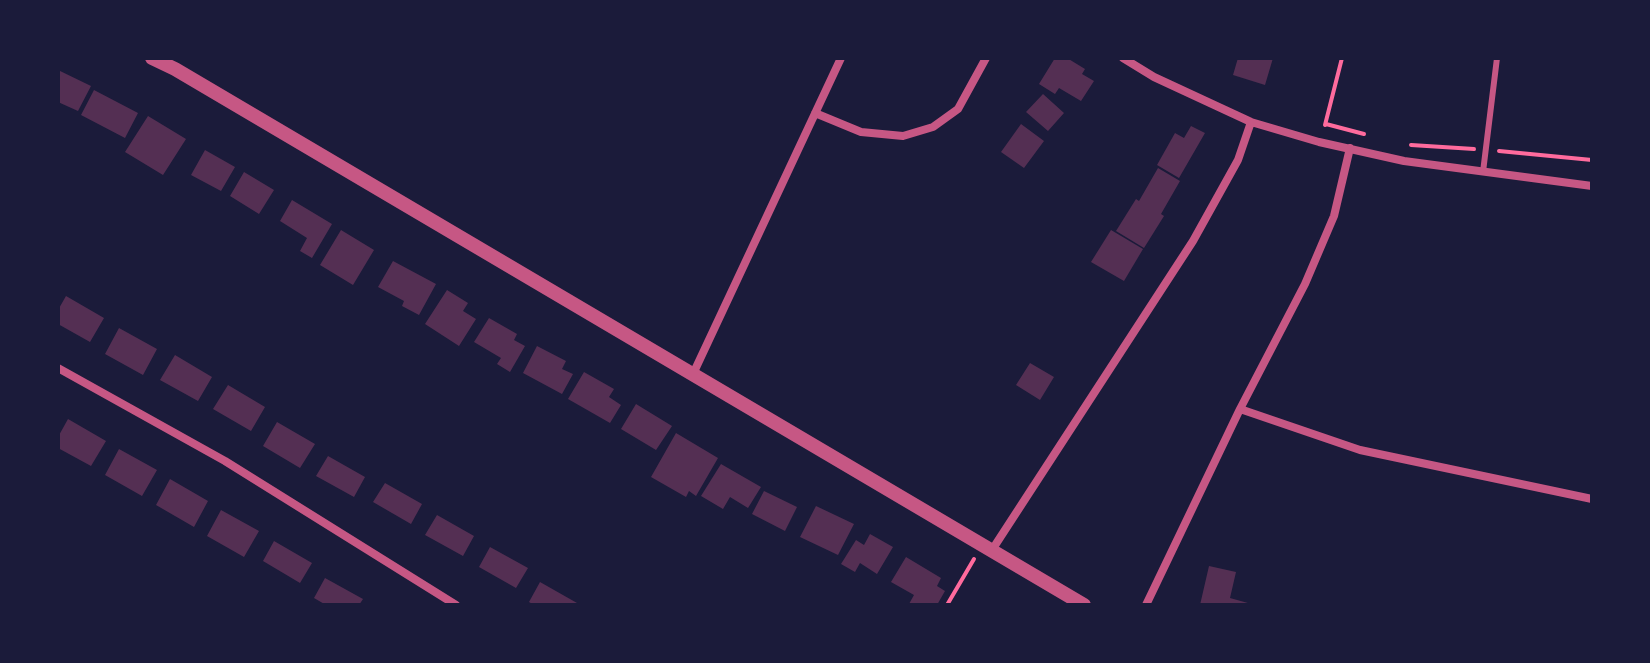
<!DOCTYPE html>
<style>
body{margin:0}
#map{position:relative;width:1650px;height:663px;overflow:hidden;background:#1b1b3a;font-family:"Alegreya Sans",sans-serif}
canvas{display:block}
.frame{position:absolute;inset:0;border:60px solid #1b1b3a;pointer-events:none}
</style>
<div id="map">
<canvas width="1650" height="663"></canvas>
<div class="frame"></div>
</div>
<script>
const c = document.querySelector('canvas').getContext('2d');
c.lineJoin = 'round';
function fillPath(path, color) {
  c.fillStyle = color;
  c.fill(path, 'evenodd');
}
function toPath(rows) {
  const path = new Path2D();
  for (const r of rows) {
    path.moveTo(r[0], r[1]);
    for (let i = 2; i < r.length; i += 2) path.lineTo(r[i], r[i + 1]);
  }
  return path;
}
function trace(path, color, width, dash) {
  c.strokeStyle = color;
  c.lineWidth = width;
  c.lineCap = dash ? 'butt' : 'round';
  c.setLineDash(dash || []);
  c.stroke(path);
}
const building = toPath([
 [1055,58,1067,58,1085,69,1082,74,1094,81,1081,101,1059,88,1055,94,1039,84],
 [1238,58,1273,58,1265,85,1233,75],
 [58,70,91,86,78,111,58,102],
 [94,90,138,113,125,138,81,115],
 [1043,94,1064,113,1048,131,1026,112],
 [148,116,186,139,163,175,125,152],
 [1021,124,1044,141,1024,168,1001,152],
 [1191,126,1205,133,1179,178,1157,165,1175,133,1184,138],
 [205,150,235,167,221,191,191,175],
 [1158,168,1180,181,1161,214,1164,216,1144,248,1116,231,1136,199,1139,201],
 [244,172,274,190,259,214,230,196],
 [292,200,332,224,312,258,300,251,307,238,280,221],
 [341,230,374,250,353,285,320,265],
 [1111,230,1143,249,1124,281,1091,262],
 [393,261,436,284,419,315,402,306,404,301,378,287],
 [447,290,468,303,463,311,476,319,459,346,425,324],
 [66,296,104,318,90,342,58,324,58,310],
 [489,318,517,334,514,340,525,346,510,372,497,364,501,358,474,342],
 [119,328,157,349,143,375,105,354],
 [537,346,566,361,562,369,573,374,562,394,523,373],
 [175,355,212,377,198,401,160,380],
 [1030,363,1054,377,1040,400,1016,385],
 [584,372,614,389,609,397,621,405,610,423,568,399],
 [228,385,265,407,251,431,213,409],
 [636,404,672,426,656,450,621,429],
 [68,419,106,441,91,466,58,448,58,437],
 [277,422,315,444,300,468,263,446],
 [676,433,718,458,696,496,689,491,686,497,651,477],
 [119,449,157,470,142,496,105,475],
 [328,456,365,477,354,497,316,476],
 [721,464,761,487,748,508,730,497,723,509,701,496],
 [170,479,208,501,194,527,156,505],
 [385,483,422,504,411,524,373,502],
 [764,491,797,507,785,531,752,514],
 [816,506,854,524,838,555,800,537],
 [221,510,259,531,244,557,207,536],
 [437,515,474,536,463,556,425,535],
 [870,534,893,547,877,574,860,563,855,572,841,564,856,540,864,545],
 [274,541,312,563,300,583,263,561],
 [490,547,528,568,516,588,479,567],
 [906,557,941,578,937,586,945,591,937,605,911,605,909,604,914,595,891,582],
 [1209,566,1236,572,1230,598,1255,605,1200,605],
 [325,578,363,599,359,605,326,605,314,598],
 [540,582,577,603,576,605,534,605,529,602]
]);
const path = toPath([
 [1326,124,1364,134],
 [1325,125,1342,58],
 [1411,145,1474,149],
 [1499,151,1592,160],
 [947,605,974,559]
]);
const service = toPath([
 [1483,172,1497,58]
]);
const minor = toPath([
 [1123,58,1154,77,1251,122,1319,142,1404,161,1592,186],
 [815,113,861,132,903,136,933,127,958,109,986,58],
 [58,368,225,461,456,605],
 [693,374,841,58],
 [1240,409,1360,450,1592,499],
 [992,550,1193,241,1238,160,1251,122],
 [1146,605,1240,409,1305,284,1334,216,1350,148]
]);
const tertiary = toPath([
 [152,58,175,69,1084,605]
]);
fillPath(building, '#542f53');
trace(path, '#ff6b9d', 4);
trace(service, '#c65784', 6);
trace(minor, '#c65784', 8);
trace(tertiary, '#c65784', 14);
</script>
